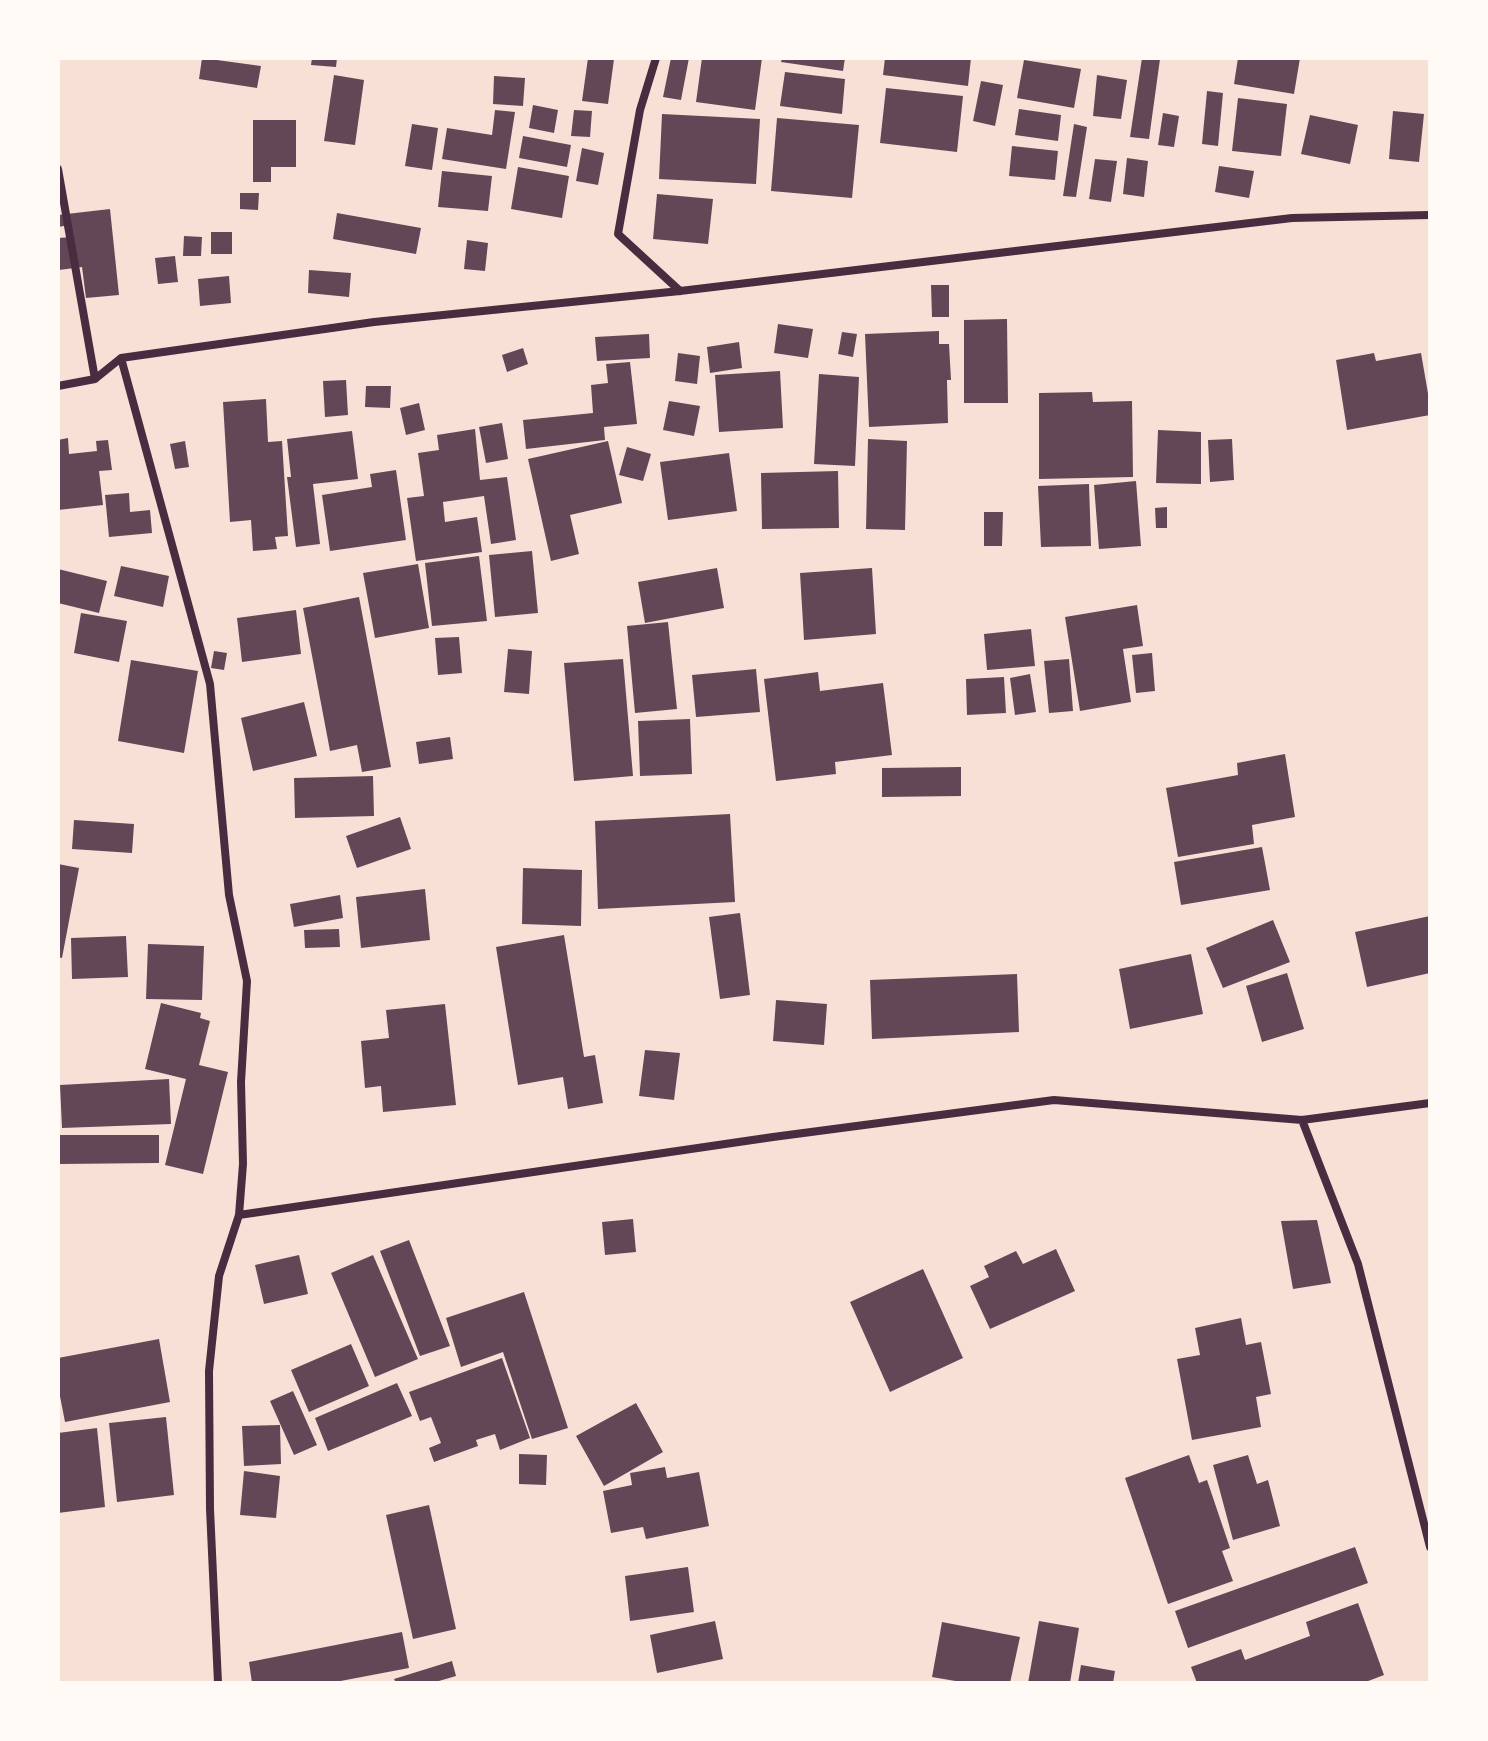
<!DOCTYPE html>
<style>
body{margin:0}
#map{position:relative;width:1488px;height:1741px;overflow:hidden;background:#f7e1d7;font-family:"Public Sans",sans-serif}
canvas{display:block}
.frame{position:absolute;inset:0;border:60px solid #fffaf5;pointer-events:none}
</style>
<div id="map">
<canvas width="1488" height="1741"></canvas>
<div class="frame"></div>
</div>
<script>
const c = document.querySelector('canvas').getContext('2d');
c.lineJoin = 'round';
function fillPath(path, color) {
  c.fillStyle = color;
  c.fill(path, 'evenodd');
}
function toPath(rows) {
  const path = new Path2D();
  for (const r of rows) {
    path.moveTo(r[0], r[1]);
    for (let i = 2; i < r.length; i += 2) path.lineTo(r[i], r[i + 1]);
  }
  return path;
}
function trace(path, color, width, dash) {
  c.strokeStyle = color;
  c.lineWidth = width;
  c.lineCap = dash ? 'butt' : 'round';
  c.setLineDash(dash || []);
  c.stroke(path);
}
const building = toPath([
 [202,58,261,66,257,88,199,79],
 [312,58,337,58,336,67,311,65],
 [588,58,614,59,608,104,582,101],
 [671,58,689,58,681,100,663,97],
 [702,58,762,58,755,110,696,102],
 [782,58,845,58,843,71,781,62],
 [885,58,971,58,968,86,883,75],
 [1142,58,1160,59,1149,139,1130,137],
 [1238,58,1300,58,1294,94,1234,84],
 [1024,60,1081,69,1074,108,1017,98],
 [785,72,845,79,842,114,780,106],
 [334,75,364,80,355,145,324,141],
 [1097,75,1127,80,1121,119,1093,116],
 [494,76,525,78,523,106,493,104],
 [981,81,1003,85,995,126,973,121],
 [886,88,963,96,957,152,880,143],
 [1207,91,1223,93,1218,146,1202,144],
 [1238,98,1287,104,1281,156,1232,151],
 [533,105,558,110,554,133,529,128],
 [1019,109,1061,115,1058,141,1015,135],
 [495,110,515,112,506,169,442,159,447,128,492,135],
 [574,110,592,111,590,137,571,136],
 [1393,111,1424,114,1419,162,1389,159],
 [1163,113,1179,116,1174,147,1158,145],
 [662,114,760,119,756,184,659,179],
 [1310,115,1358,125,1350,164,1301,154],
 [777,118,859,125,852,198,771,191],
 [253,120,296,120,296,167,271,167,271,182,253,182],
 [412,124,438,128,432,170,405,166],
 [1074,124,1087,127,1076,197,1063,196],
 [523,136,571,145,567,167,519,158],
 [1012,146,1058,151,1055,180,1009,176],
 [582,148,604,153,598,185,576,181],
 [1127,158,1148,161,1144,197,1123,194],
 [1095,159,1117,161,1111,202,1089,199],
 [1219,166,1254,171,1249,198,1215,192],
 [518,167,569,176,562,218,511,209],
 [442,171,492,176,488,211,438,207],
 [240,193,259,193,258,210,240,209],
 [657,194,713,199,708,244,653,239],
 [110,209,119,295,86,298,82,267,59,270,58,238,72,237,70,225,58,227,58,215],
 [337,213,421,228,416,254,333,239],
 [211,232,232,232,232,254,211,254],
 [184,236,202,237,201,256,183,256],
 [467,240,488,243,485,271,464,269],
 [175,256,178,282,158,284,155,258],
 [309,270,351,273,349,297,308,293],
 [229,276,231,303,200,306,198,279],
 [931,285,949,285,949,317,932,317],
 [1007,319,1008,403,964,403,964,320],
 [778,324,813,329,808,358,774,353],
 [939,331,939,344,949,344,951,380,947,380,948,423,869,427,865,334],
 [842,332,857,334,853,357,838,354],
 [649,334,650,358,597,361,595,337],
 [739,342,742,368,710,373,707,347],
 [523,348,528,364,507,372,502,355],
 [678,353,700,356,697,384,675,381],
 [1374,353,1376,361,1421,353,1430,405,1430,415,1347,430,1336,360],
 [630,362,637,424,604,427,605,440,526,449,523,420,593,413,591,385,608,383,606,364],
 [780,371,783,428,719,432,715,375],
 [819,374,859,377,855,466,814,464],
 [346,380,348,415,325,417,323,381],
 [366,386,391,386,390,408,365,407],
 [1092,392,1093,402,1132,401,1133,477,1039,479,1039,393],
 [266,399,268,442,282,441,288,536,275,537,277,549,253,551,251,520,230,522,223,402],
 [669,401,700,406,694,436,663,430],
 [419,403,425,430,406,435,400,408],
 [502,423,508,459,486,463,479,427],
 [475,429,480,480,507,477,516,540,491,544,484,496,443,502,445,522,477,517,482,552,416,561,407,498,424,496,418,453,439,450,437,435],
 [1158,430,1201,432,1201,484,1156,483],
 [352,431,358,479,313,484,320,544,296,547,287,477,291,477,287,439],
 [68,438,69,454,97,451,96,441,108,440,112,470,99,471,103,505,58,510,58,440],
 [868,439,907,441,905,530,866,529],
 [1232,439,1234,480,1210,482,1208,440],
 [185,441,189,467,175,469,170,444],
 [608,441,622,503,570,515,579,554,551,561,528,459],
 [627,447,651,454,643,481,619,475],
 [729,453,737,511,668,520,660,462],
 [396,470,406,540,330,551,322,495,372,487,370,474],
 [838,471,839,528,762,529,761,473],
 [1136,481,1141,546,1099,549,1094,485],
 [1089,484,1091,546,1041,547,1038,486],
 [129,493,130,512,150,510,152,533,109,537,105,495],
 [1167,507,1167,528,1156,528,1155,508],
 [984,512,1003,512,1002,546,984,546],
 [532,551,538,613,495,617,489,555],
 [479,556,487,621,432,626,425,563],
 [418,564,429,628,375,638,363,573],
 [121,566,169,576,163,607,114,596],
 [717,568,724,608,645,623,638,582],
 [872,568,876,634,804,640,800,573],
 [58,569,107,581,99,613,58,603],
 [359,597,391,767,362,772,357,745,330,751,303,608],
 [1137,605,1143,646,1123,649,1131,702,1080,711,1065,617],
 [296,610,301,654,242,662,237,618],
 [81,613,127,621,119,662,74,653],
 [668,622,677,709,635,713,627,626],
 [1031,629,1035,666,987,670,984,634],
 [459,637,462,673,438,675,435,638],
 [508,649,532,651,529,694,504,692],
 [214,651,227,653,224,670,211,668],
 [1152,653,1155,691,1136,693,1132,655],
 [623,659,633,776,574,781,564,663],
 [1069,659,1073,711,1049,713,1044,661],
 [131,660,198,671,184,753,118,741],
 [756,669,760,712,696,717,692,675],
 [818,672,820,691,883,683,892,755,835,762,836,774,776,781,764,679],
 [1030,674,1036,712,1015,715,1010,678],
 [1004,677,1006,713,967,715,966,679],
 [304,702,317,756,253,771,241,718],
 [690,719,692,774,640,776,638,721],
 [450,737,453,759,419,764,416,742],
 [1285,754,1295,817,1252,825,1254,844,1178,857,1166,788,1238,775,1237,763],
 [961,767,961,796,882,797,882,768],
 [373,776,374,816,295,818,294,778],
 [730,814,735,902,598,909,595,821],
 [400,817,411,849,357,868,346,836],
 [74,820,134,824,132,853,72,849],
 [1262,847,1270,890,1181,905,1174,862],
 [58,864,79,868,62,958,58,957],
 [523,868,582,870,581,926,522,924],
 [425,889,430,940,361,948,356,897],
 [340,895,343,918,294,927,290,904],
 [740,913,750,995,720,999,709,917],
 [1430,916,1430,973,1367,987,1355,932],
 [1273,920,1290,962,1223,988,1206,948],
 [339,929,340,947,305,948,304,930],
 [564,935,584,1057,595,1055,603,1103,568,1109,563,1077,518,1085,496,947],
 [126,936,128,977,72,979,71,938],
 [148,944,204,946,202,1000,146,999],
 [1191,954,1203,1014,1130,1029,1119,969],
 [1287,973,1304,1029,1262,1042,1246,986],
 [1017,974,1019,1032,872,1039,870,980],
 [776,1000,827,1004,824,1045,773,1041],
 [161,1003,201,1013,200,1018,210,1021,199,1065,228,1072,203,1174,165,1165,186,1079,145,1069],
 [445,1004,456,1105,383,1112,381,1086,365,1088,361,1041,389,1038,386,1010],
 [645,1050,680,1053,674,1100,639,1096],
 [169,1079,171,1124,62,1128,60,1085],
 [58,1135,159,1135,159,1163,58,1164],
 [633,1219,636,1252,605,1255,602,1222],
 [1317,1220,1331,1283,1293,1289,1281,1221],
 [409,1240,450,1346,420,1356,380,1251],
 [1056,1249,1075,1291,990,1329,970,1286,989,1277,984,1266,1016,1251,1023,1264],
 [299,1255,308,1294,264,1304,255,1265],
 [373,1255,418,1359,375,1377,331,1273],
 [923,1269,963,1358,890,1392,850,1302],
 [524,1292,568,1428,532,1439,503,1352,461,1367,446,1318],
 [1241,1318,1246,1345,1261,1342,1271,1394,1256,1397,1261,1427,1192,1440,1177,1359,1200,1355,1195,1328],
 [159,1339,170,1402,65,1422,58,1386,58,1358],
 [351,1344,369,1386,309,1412,291,1370],
 [502,1358,530,1438,500,1450,495,1434,476,1440,478,1446,434,1462,429,1448,441,1443,431,1417,420,1421,409,1392],
 [397,1383,412,1416,328,1451,315,1418],
 [293,1391,317,1445,294,1455,270,1401],
 [636,1403,663,1452,604,1486,576,1436],
 [166,1417,174,1495,117,1502,109,1423],
 [280,1425,281,1464,244,1466,242,1426],
 [97,1428,105,1507,58,1513,58,1433],
 [519,1454,547,1455,546,1485,519,1484],
 [1189,1455,1199,1483,1207,1480,1230,1548,1222,1551,1233,1581,1168,1604,1125,1478],
 [1248,1455,1257,1484,1268,1480,1280,1526,1233,1540,1213,1465],
 [665,1467,667,1478,699,1472,709,1526,646,1539,643,1527,611,1533,603,1491,632,1485,630,1473],
 [244,1471,280,1476,276,1518,240,1515],
 [429,1505,456,1629,413,1639,386,1515],
 [1355,1547,1368,1583,1188,1648,1175,1611],
 [688,1567,694,1612,630,1621,625,1576],
 [1358,1603,1384,1675,1363,1683,1197,1683,1191,1667,1241,1649,1245,1660,1310,1636,1306,1622],
 [715,1621,723,1659,657,1673,650,1635],
 [1039,1621,1079,1628,1070,1683,1028,1683],
 [942,1622,1020,1637,1010,1683,967,1683,932,1677],
 [402,1632,409,1668,330,1683,252,1683,249,1662],
 [452,1661,456,1676,432,1683,396,1683,394,1679],
 [1081,1665,1115,1671,1113,1683,1078,1683]
]);
const minor = toPath([
 [656,58,640,110,618,234,680,291],
 [58,169,95,379],
 [121,358,210,684,229,895,247,981,241,1082,243,1164,239,1215,219,1276,209,1371,210,1509,218,1683],
 [58,386,95,379,121,358,374,322,680,291,1292,218,1430,215],
 [1302,1120,1358,1264,1430,1547],
 [239,1215,773,1137,1054,1100,1302,1120,1430,1103]
]);
fillPath(building, '#644757');
trace(minor, '#4a2c40', 8);
</script>
